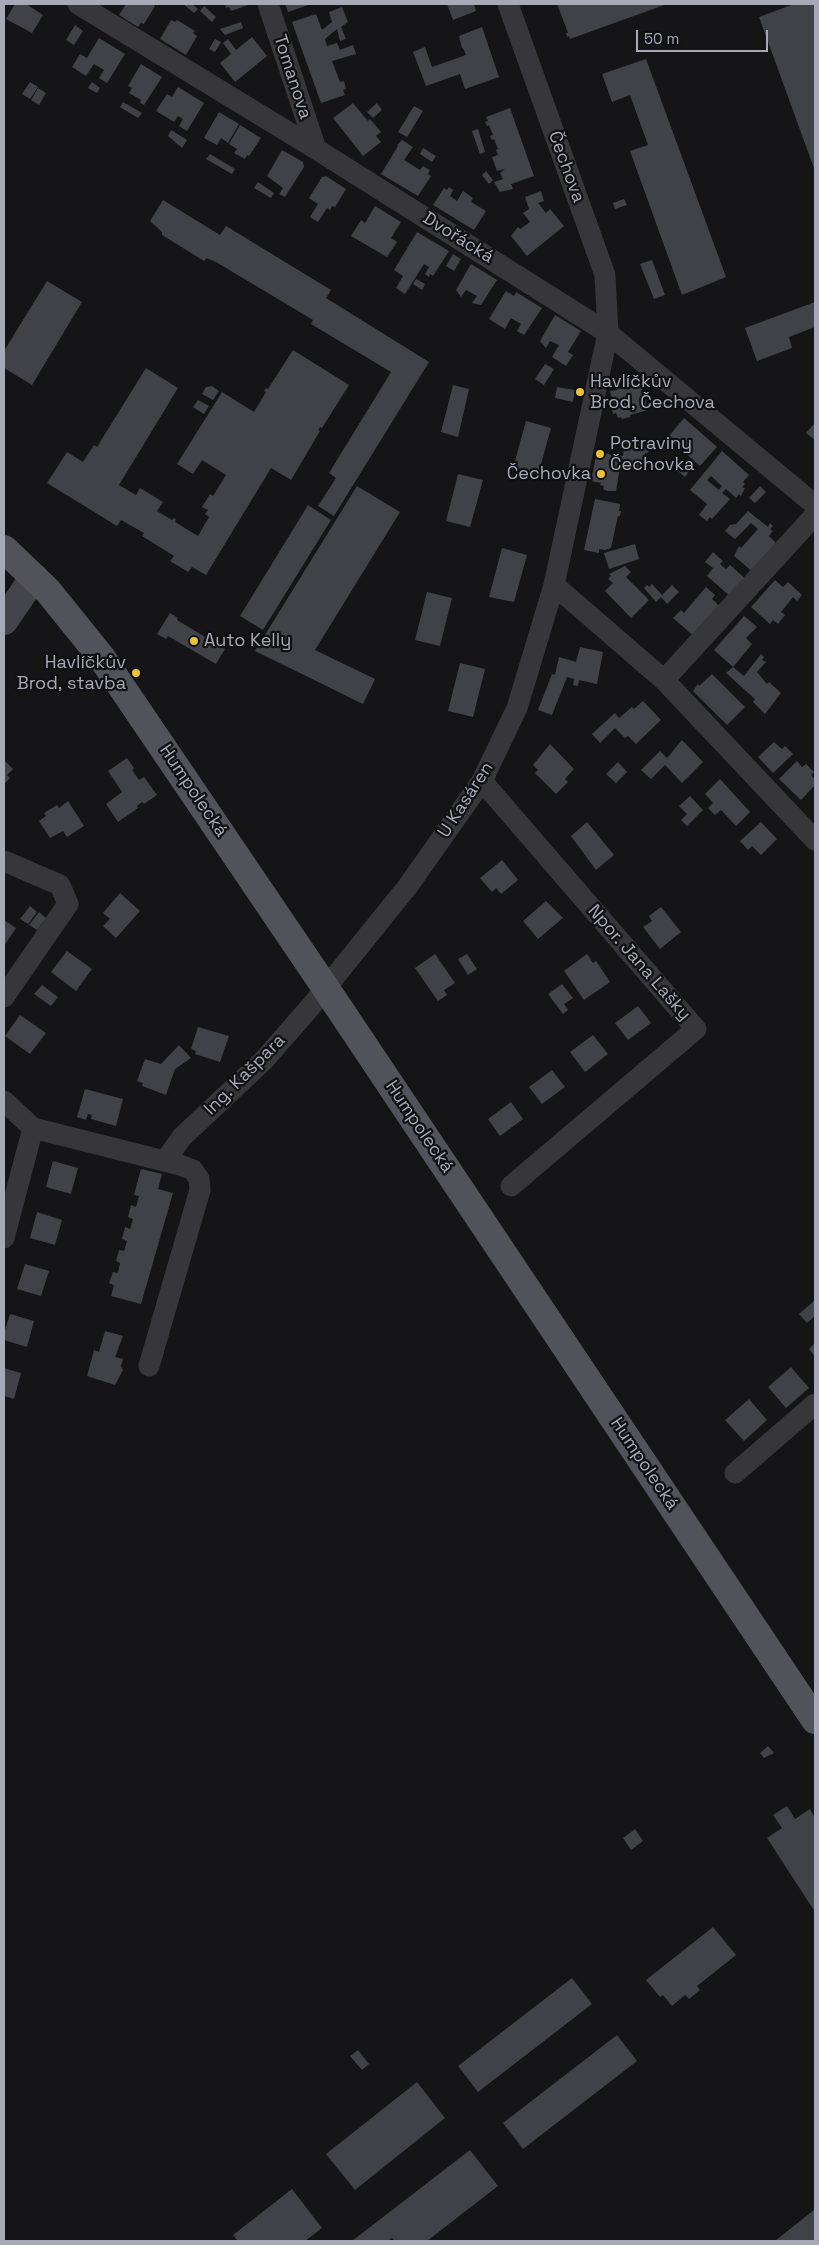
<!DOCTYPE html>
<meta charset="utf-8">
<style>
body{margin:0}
#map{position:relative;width:819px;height:2245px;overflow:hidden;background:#151517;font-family:"Space Grotesk",sans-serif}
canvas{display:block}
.frame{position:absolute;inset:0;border:5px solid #a7aab6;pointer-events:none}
.scale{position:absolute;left:636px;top:30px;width:132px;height:22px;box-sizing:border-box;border:2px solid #a7aab6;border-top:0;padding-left:6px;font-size:15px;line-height:18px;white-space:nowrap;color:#a7aab6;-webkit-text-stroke:4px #101012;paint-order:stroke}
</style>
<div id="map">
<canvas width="819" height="2245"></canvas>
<div class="frame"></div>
<div class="scale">50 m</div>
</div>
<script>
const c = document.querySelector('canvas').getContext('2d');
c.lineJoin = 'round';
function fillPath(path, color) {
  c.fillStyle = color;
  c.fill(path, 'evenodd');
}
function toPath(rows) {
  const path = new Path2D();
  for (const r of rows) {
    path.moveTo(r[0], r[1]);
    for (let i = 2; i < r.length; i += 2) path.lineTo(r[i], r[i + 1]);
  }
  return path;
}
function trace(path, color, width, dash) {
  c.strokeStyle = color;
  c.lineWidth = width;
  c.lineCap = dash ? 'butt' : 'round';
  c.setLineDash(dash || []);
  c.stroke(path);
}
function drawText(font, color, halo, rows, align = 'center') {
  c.font = font + ' "Space Grotesk",sans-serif';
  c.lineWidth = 4.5;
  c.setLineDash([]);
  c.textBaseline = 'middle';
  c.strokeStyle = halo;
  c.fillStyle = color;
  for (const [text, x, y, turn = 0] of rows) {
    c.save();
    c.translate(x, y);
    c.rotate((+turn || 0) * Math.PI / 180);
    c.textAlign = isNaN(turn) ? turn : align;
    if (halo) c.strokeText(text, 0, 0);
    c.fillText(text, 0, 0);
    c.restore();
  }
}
const building = toPath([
 [15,4,26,4,43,15,32,33,6,19],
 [126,4,152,4,155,6,144,24,141,23,138,27,119,15],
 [183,4,192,4,198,9,194,13],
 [225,4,251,4,231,11,229,7,226,8],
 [285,4,311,4,288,12],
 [447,4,474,4,476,11,453,20],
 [557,4,667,4,570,39,569,36,567,37,566,33,568,33],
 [794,4,815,4,815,171,759,17],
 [204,6,216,17,212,22,200,11],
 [342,7,348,22,341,27,346,39,340,41,337,29,325,39,327,46,337,43,340,50,353,45,356,54,332,61,340,82,344,81,346,89,343,90,345,95,321,103,292,22,316,14,322,30,332,22,329,12],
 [171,20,175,22,177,20,195,31,193,33,197,36,186,55,160,39],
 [241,22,243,28,225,35,220,29],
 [75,25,83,31,74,45,66,40],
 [482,27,499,77,465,89,460,74,426,86,413,52,425,47,432,67,466,55,463,48,462,48,459,36],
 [252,37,267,56,235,82,220,63,231,54,223,43,228,39,236,50],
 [99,38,125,54,107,83,99,78,104,70,94,64,86,76,72,67,80,54,87,58],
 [215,39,221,42,215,52,209,49],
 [646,59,726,277,682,295,630,151,648,145,630,95,612,102,602,74],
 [141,64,162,77,144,105,140,103,141,100,129,93,132,88,128,86],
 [30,82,38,87,30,99,22,94],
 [92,82,100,88,97,93,88,88],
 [178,87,204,103,187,131,179,126,183,119,178,116,174,122,156,111,167,94,172,97],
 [38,88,46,93,39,105,31,100],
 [123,102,142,113,138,118,120,107],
 [353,103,368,121,370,119,381,132,376,136,381,142,363,156,333,118],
 [377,103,382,110,373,118,367,112],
 [414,106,423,111,407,137,398,132],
 [510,108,534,176,511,184,513,189,500,192,494,182,503,179,500,173,505,169,497,171,492,157,498,155,496,150,498,149,494,139,492,140,490,136,493,135,489,125,487,126,485,122,488,121,486,117],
 [219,112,239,124,228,143,221,138,217,145,204,138],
 [240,125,261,138,249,156,247,155,245,159,234,153,237,149,229,144],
 [478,129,485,152,480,154,472,131],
 [171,130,187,140,182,148,168,136],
 [402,140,413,147,404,160,420,170,423,166,430,170,428,174,431,176,418,196,381,174,398,146,397,145],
 [423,148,436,156,432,162,420,154],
 [282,150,303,162,304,167,285,197,279,194,283,188,267,176],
 [210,154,235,169,232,174,206,159],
 [486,171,493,180,489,184,482,175],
 [326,176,346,189,335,207,332,206,330,210,327,208,318,222,310,217,318,204,309,198,322,177],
 [258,182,274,193,271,198,254,188],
 [449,187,453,190,450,196,457,201,463,191,473,198,471,202,486,211,474,230,433,205,444,188,447,190],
 [541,191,544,201,538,203,546,213,550,209,564,226,527,256,511,236,518,227,520,229,530,222,523,213,529,209,525,197],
 [624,199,627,205,615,209,613,203],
 [163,200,220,235,226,226,331,290,326,298,429,362,334,516,318,506,336,478,329,473,391,372,311,324,313,320,216,262,207,258,204,261,162,235,162,232,150,221],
 [375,206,401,222,391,238,397,242,387,257,351,236,361,220,365,223],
 [417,232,449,251,433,276,430,274,429,277,425,274,429,267,424,264,405,294,396,288,403,276,394,270],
 [453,254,461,259,454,271,446,266],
 [652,260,665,295,654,299,640,264],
 [471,264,497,280,481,305,472,303,477,296,466,290,461,297,456,290],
 [416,279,425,284,422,290,413,284],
 [47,281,82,302,32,385,4,368,4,351],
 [506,291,514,296,516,292,542,308,524,335,517,331,521,324,511,318,505,329,489,319],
 [815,302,815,327,789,337,792,348,757,361,745,328],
 [555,315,581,331,568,352,573,355,566,366,552,357,559,345,550,341,546,348,540,341],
 [293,350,349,385,322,428,320,427,318,430,320,431,291,480,271,468,206,575,192,567,188,572,170,561,174,556,142,536,144,533,121,520,117,526,47,483,67,452,83,462,94,445,97,447,146,368,178,388,119,485,136,495,140,488,163,502,157,511,172,520,174,518,176,519,175,522,198,536,209,517,205,514,208,510,202,507,210,494,213,496,226,475,202,460,193,474,177,464,222,392,254,412,266,392,264,391,266,388,268,389],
 [545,364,554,369,544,385,535,379],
 [641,383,648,410,630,415,630,417,622,419,621,417,618,418,616,413,613,414,611,407,614,406,610,391,617,390,616,387,619,387,620,389],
 [453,385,469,389,458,437,441,432],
 [212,386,219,391,213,400,202,394,206,387],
 [557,387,575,390,573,402,555,398],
 [198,400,209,406,204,414,193,407],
 [684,418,717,447,700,466,674,443,671,446,669,444,663,451,659,448],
 [526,421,551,428,538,475,513,468],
 [815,423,815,440,806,433],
 [637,442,654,446,647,453,645,453,641,471,620,467,616,491,607,491,603,489,604,486,600,485,601,483,591,481,597,452,623,456,624,448,636,450],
 [722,451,749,475,743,482,745,484,742,487,745,488,741,496,739,494,736,498,726,489,722,493,730,499,712,519,710,517,707,521,699,515,707,504,690,490],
 [711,476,722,486,719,490,707,480],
 [678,459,690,470,685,477,672,466],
 [458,474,483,480,470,527,446,521],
 [357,486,400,512,315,650,375,679,363,704,255,651],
 [760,486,766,492,755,503,749,498],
 [595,499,620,504,619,511,621,511,620,516,618,516,611,548,605,550,599,549,599,553,584,550],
 [308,505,331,520,263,630,240,616],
 [748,511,768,527,770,523,773,526,770,529,773,531,769,536,778,545,754,573,734,556,739,546,741,548,758,529,751,523,735,539,725,531,730,525,736,524],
 [635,544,639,559,609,569,604,553],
 [502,548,527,555,514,602,489,597],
 [713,552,723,561,720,564,726,569,730,565,747,580,731,597,707,576,713,568,705,562],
 [625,566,631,572,626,577,649,600,631,618,605,591,613,583,608,579,611,576,609,574],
 [775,580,783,587,788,582,802,595,797,601,793,597,786,606,781,612,785,615,778,624,773,620,770,624,751,607],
 [652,584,662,595,672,585,679,592,667,604,661,597,656,602,644,588,647,585,649,587],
 [706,587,715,595,712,599,722,608,696,638,673,618,681,610,684,613],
 [427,592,452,598,440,646,415,640],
 [170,613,178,618,177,620,225,649,216,664,168,636,166,639,157,634],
 [744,616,757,627,746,638,752,644,733,667,714,650],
 [580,647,603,652,597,684,579,680,578,686,573,685,574,679,567,677,552,715,538,710,552,674,555,675,559,657,576,662],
 [761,654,764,657,762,660,766,662,757,672,767,684,769,682,781,693,765,714,753,702,755,699,726,673,733,667,744,676],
 [460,663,485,669,473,717,448,711],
 [712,674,745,707,727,725,693,691,698,684,699,686],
 [643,701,661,720,636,744,628,736,625,738,615,728,600,743,592,734,615,713,619,718,632,707,634,709],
 [682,740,703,762,682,783,665,765,651,779,641,770,660,751,667,758],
 [774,742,782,749,785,746,793,754,773,773,758,757],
 [550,744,574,769,565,779,568,782,556,794,535,773,538,770,533,765],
 [127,758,134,768,132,770,139,780,144,777,157,795,144,804,142,802,137,806,138,808,118,822,106,804,122,792,108,771],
 [4,760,13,769,7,775,10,778,4,784],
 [797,761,802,767,806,764,814,772,811,775,815,780,815,785,801,800,779,779],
 [618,762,627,772,616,783,606,774],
 [720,779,750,812,736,826,721,810,715,815,708,808,713,803,705,794],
 [690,796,703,810,687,826,681,820,687,814,679,806],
 [68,801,84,826,67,837,63,831,50,838,39,821,46,816,44,813,57,805,59,808],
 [587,822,614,855,596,870,571,836],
 [761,822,777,839,761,855,752,846,748,850,740,841],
 [502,860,518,880,501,894,496,888,492,892,480,878],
 [120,893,140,911,116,938,103,926,110,919,103,913],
 [546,901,563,918,538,939,523,921],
 [30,906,37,912,28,924,20,919],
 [661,907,681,932,660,949,643,927,652,921,649,916],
 [39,912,46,918,37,930,29,925],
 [4,920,16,928,4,946],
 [67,951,92,969,76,991,51,972],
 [435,954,455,983,444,990,447,995,438,1001,415,968],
 [467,954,477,969,468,975,458,959],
 [587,954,593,963,596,961,610,982,584,1000,564,971],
 [562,984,573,998,564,1004,568,1010,563,1014,548,994],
 [42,985,58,997,51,1006,34,994],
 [638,1006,651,1023,628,1040,615,1023],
 [20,1015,46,1033,30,1054,5,1036],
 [198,1027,229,1036,220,1062,195,1054,196,1051,191,1049],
 [593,1035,608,1054,585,1072,570,1052],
 [179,1045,191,1058,175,1069,166,1095,142,1086,143,1083,137,1081,145,1059,161,1064],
 [552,1070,565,1087,542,1104,529,1087],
 [85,1089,123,1099,116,1126,91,1119,92,1115,88,1114,86,1120,77,1117],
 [511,1102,523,1119,500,1136,488,1119],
 [53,1161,78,1168,71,1194,46,1187],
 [141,1169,162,1174,158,1189,173,1193,141,1304,111,1296,114,1285,109,1283,113,1272,118,1273,120,1263,116,1261,119,1250,124,1251,127,1241,122,1239,125,1227,130,1229,133,1219,128,1217,131,1205,136,1207,139,1196,134,1195],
 [37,1212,62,1220,55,1245,30,1238],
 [25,1264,49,1271,41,1296,17,1289],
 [815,1300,815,1316,807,1323,799,1314],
 [10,1314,34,1321,27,1347,4,1340,4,1333],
 [105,1331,123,1336,115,1357,123,1359,121,1366,123,1370,115,1385,87,1376,94,1350,99,1352],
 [815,1343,815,1357,809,1349],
 [791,1367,809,1388,786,1408,768,1387],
 [4,1368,21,1373,14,1399,4,1396],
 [749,1399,767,1420,744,1441,725,1420],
 [768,1746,774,1753,764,1758,760,1753],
 [787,1806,795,1819,810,1809,815,1818,815,1912,767,1838,782,1828,773,1815],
 [635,1829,643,1841,631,1850,623,1838],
 [713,1927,736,1955,697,1986,700,1990,689,1999,685,1995,672,2006,663,1995,660,1997,646,1980],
 [572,1978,592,2004,478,2092,458,2066],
 [617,2035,637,2061,523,2149,503,2123],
 [358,2050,369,2064,362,2070,350,2056],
 [417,2082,445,2118,355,2190,326,2154],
 [470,2150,498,2186,427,2241,395,2241,392,2238,387,2241,352,2241],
 [292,2189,322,2228,305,2241,238,2241,233,2235],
 [815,2209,815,2241,775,2241]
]);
const street = toPath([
 [78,4,316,149,608,333,815,505],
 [268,4,316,149],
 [554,585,664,680,815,840],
 [664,680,815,515],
 [482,781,696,1029,511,1186],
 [4,861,60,885,68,904,4,997],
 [4,1101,33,1128,180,1165,193,1170,199,1179,200,1190,149,1366],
 [165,1161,182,1137,264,1060,312,1005,408,886,482,781,517,708,554,585,608,333,605,275,508,4],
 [4,1238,33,1128],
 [735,1473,815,1404]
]);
const secondary = toPath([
 [4,621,34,577]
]);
const primary = toPath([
 [4,549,48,591,102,658,325,987,815,1720]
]);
const markers = [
 [580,392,5,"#eac339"],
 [600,454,5,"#eac339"],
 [601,474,5,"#eac339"],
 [194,641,5,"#eac339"],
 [136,673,5,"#eac339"]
];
const streetNames = [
 ["Tomanova",292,77,72],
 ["Čechova",566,167,70],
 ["Dvořácká",458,238,32],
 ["Humpolecká",193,791,56],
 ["U Kasáren",466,800,-57],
 ["Npor. Jana Lašky",639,963,49],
 ["Ing. Kašpara",245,1075,-45],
 ["Humpolecká",419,1127,56],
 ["Humpolecká",644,1464,56]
];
const poiNames = [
 ["Havlíčkův",590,382],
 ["Brod, Čechova",590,403],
 ["Potraviny",610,444],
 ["Čechovka",610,465],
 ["Čechovka",591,474,"right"],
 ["Auto Kelly",204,641],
 ["Havlíčkův",126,663,"right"],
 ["Brod, stavba",126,684,"right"]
];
fillPath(building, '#414247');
trace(street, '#36363b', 21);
trace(secondary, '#44454b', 28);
trace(primary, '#52535a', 28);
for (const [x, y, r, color] of markers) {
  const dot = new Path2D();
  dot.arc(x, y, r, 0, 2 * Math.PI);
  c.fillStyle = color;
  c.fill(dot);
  trace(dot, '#101012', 2);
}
drawText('18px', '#a7aab6', '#101012', streetNames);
drawText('18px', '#a7aab6', '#101012', poiNames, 'left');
</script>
